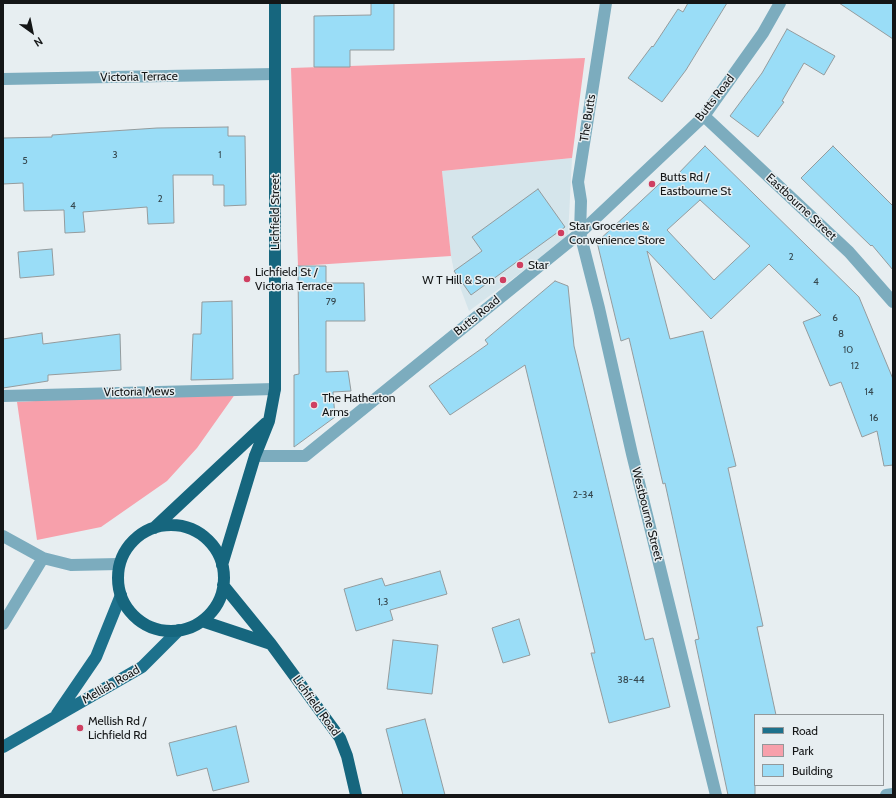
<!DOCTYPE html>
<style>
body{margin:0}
#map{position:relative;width:896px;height:798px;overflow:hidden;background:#e7eef1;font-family:Cabin,sans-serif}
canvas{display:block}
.frame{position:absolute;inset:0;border:4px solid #141617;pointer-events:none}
.legend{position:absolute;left:754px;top:714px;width:130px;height:72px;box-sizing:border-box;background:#e7eef1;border:1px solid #93989a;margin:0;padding:5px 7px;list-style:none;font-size:12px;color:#141617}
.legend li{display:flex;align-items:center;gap:8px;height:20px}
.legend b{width:20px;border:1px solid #93989a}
.north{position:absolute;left:12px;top:12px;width:40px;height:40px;-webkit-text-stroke:3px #e7eef1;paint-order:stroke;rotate:147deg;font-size:11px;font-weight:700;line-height:16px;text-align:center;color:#141617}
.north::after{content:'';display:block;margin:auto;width:14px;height:18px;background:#141617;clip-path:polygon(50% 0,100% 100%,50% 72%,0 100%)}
</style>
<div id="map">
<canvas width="896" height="798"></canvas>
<div class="frame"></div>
<ul class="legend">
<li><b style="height:5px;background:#1d718c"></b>Road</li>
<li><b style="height:11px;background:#f7a0ab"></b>Park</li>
<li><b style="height:11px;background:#9addf7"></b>Building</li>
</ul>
<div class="north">N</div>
</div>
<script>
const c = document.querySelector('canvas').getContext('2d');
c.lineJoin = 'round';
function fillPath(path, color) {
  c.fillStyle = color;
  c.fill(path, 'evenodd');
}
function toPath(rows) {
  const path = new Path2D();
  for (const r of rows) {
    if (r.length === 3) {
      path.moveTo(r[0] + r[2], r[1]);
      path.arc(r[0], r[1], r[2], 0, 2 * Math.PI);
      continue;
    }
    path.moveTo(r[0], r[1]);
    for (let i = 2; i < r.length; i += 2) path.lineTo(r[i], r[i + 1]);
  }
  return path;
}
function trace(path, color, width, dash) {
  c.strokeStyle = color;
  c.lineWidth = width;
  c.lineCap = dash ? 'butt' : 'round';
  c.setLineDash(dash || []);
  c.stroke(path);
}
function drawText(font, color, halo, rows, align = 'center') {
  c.font = font + ' Cabin,sans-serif';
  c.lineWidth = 3;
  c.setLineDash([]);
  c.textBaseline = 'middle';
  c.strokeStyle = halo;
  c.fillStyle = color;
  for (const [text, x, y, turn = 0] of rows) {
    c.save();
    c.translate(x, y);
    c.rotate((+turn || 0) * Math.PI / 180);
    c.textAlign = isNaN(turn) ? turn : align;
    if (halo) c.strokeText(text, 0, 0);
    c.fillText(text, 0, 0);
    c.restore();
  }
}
const built = toPath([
 [572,158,568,236,553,249,469,311,454,271,451,256,442,171]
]);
const green = toPath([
 [585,58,572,158,442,171,451,256,298,266,291,68],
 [238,390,197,448,167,481,101,527,37,540,17,402]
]);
const building = toPath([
 [371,3,394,3,394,50,350,50,350,67,314,67,314,16,371,15,371,3],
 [688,3,727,3,686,70,662,102,628,78,652,46,653,47,678,9,683,12,688,3],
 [839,3,893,3,893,39,839,3],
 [787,29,835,56,824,75,804,63,782,101,784,102,758,137,730,116,762,73,787,29],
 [228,127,228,136,245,136,246,205,224,206,224,185,213,185,213,175,173,175,174,223,148,224,147,207,83,212,85,232,65,233,64,210,24,211,23,183,3,184,3,138,52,137,52,135,157,128,228,127],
 [705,146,859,297,893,379,893,465,884,466,877,431,862,437,841,382,830,386,803,322,821,315,769,264,711,319,647,251,670,339,703,331,736,466,728,468,763,626,757,627,776,715,755,715,755,795,728,795,695,640,699,639,665,483,663,484,629,338,621,341,597,242,670,174,674,178,705,146],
 [700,200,750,246,714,280,667,230,700,200],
 [833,146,893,206,893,270,872,245,871,246,801,178,833,146],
 [538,189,565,227,471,295,454,271,482,251,472,237,538,189],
 [52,249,54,275,20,278,18,252,52,249],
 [298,266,326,266,326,283,364,283,365,321,326,321,326,372,348,371,351,391,333,392,335,417,294,447,294,375,299,374,298,266],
 [555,281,568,286,574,346,645,640,653,638,670,707,609,723,591,653,595,653,525,365,450,415,429,386,488,344,485,340,555,281],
 [232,301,233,379,191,380,193,334,201,334,202,302,232,301],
 [42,333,43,344,120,334,121,370,48,375,48,381,3,388,3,339,42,333],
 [440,571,447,594,390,610,393,620,356,631,344,589,382,578,385,586,440,571],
 [519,619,530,655,503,663,492,628,519,619],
 [393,640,438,645,432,694,387,689,393,640],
 [425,719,445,795,403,795,386,729,425,719],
 [236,726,249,782,213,791,207,768,177,776,169,743,236,726]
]);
const minor = toPath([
 [606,3,578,182,581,201,580,233,599,308,632,454,716,795],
 [3,79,275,74],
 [704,116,849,252,893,302],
 [3,396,275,389],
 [3,536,43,558,71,565,119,564],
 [3,624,43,558],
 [886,795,893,794]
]);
const tertiary = toPath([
 [255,456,305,456,580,233,704,116,763,33,780,3]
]);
const primary = toPath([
 [57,714,96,657,121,595],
 [3,747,142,667,179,630]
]);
const trunk = toPath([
 [171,578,53],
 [154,528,266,423],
 [222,565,255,456,269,421,275,389,275,3],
 [223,585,271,644,340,738,347,756,356,795],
 [202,621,271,644]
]);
const markers = [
 [652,184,4,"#cf3f61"],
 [561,233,4,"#cf3f61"],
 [520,265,4,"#cf3f61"],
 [247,279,4,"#cf3f61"],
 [503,280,4,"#cf3f61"],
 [314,405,4,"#cf3f61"],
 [80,728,4,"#cf3f61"]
];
const numberNames = [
 ["3",115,155],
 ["1",220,155],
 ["5",25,161],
 ["2",160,199],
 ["4",73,206],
 ["2",791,257],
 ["4",816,282],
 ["79",331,302],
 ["6",835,318],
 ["8",841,334],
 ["10",848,350],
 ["12",855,366],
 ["14",869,392],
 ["16",874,418],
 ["2-34",583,495],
 ["1,3",383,602],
 ["38-44",631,680]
];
const streetNames = [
 ["Victoria Terrace",139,77,-1],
 ["Butts Road",715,98,-52],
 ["The Butts",588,118,-81],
 ["Eastbourne Street",801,207,43],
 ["Lichfield Street",275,212,-90],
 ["Butts Road",477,316,-39],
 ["Victoria Mews",139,392,-1],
 ["Westbourne Street",647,514,76],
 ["Mellish Road",111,685,-30],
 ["Lichfield Road",316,706,54]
];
const poiNames = [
 ["Butts Rd /",660,177],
 ["Eastbourne St",660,191],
 ["Star Groceries &",569,226],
 ["Convenience Store",569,240],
 ["Star",528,265],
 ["Lichfield St /",255,272],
 ["Victoria Terrace",255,286],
 ["W T Hill & Son",495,280,"right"],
 ["The Hatherton",322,398],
 ["Arms",322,412],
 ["Mellish Rd /",88,721],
 ["Lichfield Rd",88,735]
];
fillPath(built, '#d5e5eb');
fillPath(green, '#f7a0ab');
fillPath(building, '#9addf7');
trace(building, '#949b9d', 1);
trace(minor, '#7cacbe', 12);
trace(tertiary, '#7cacbe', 12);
trace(primary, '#1d718c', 12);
trace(trunk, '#16667e', 12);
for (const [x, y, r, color] of markers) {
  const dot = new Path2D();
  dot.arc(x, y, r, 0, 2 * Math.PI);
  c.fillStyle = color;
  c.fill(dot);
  trace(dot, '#e7eef1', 1.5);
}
drawText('10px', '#36484f', null, numberNames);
drawText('12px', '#141617', '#e7eef1', streetNames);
drawText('12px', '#141617', '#e7eef1', poiNames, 'left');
</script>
